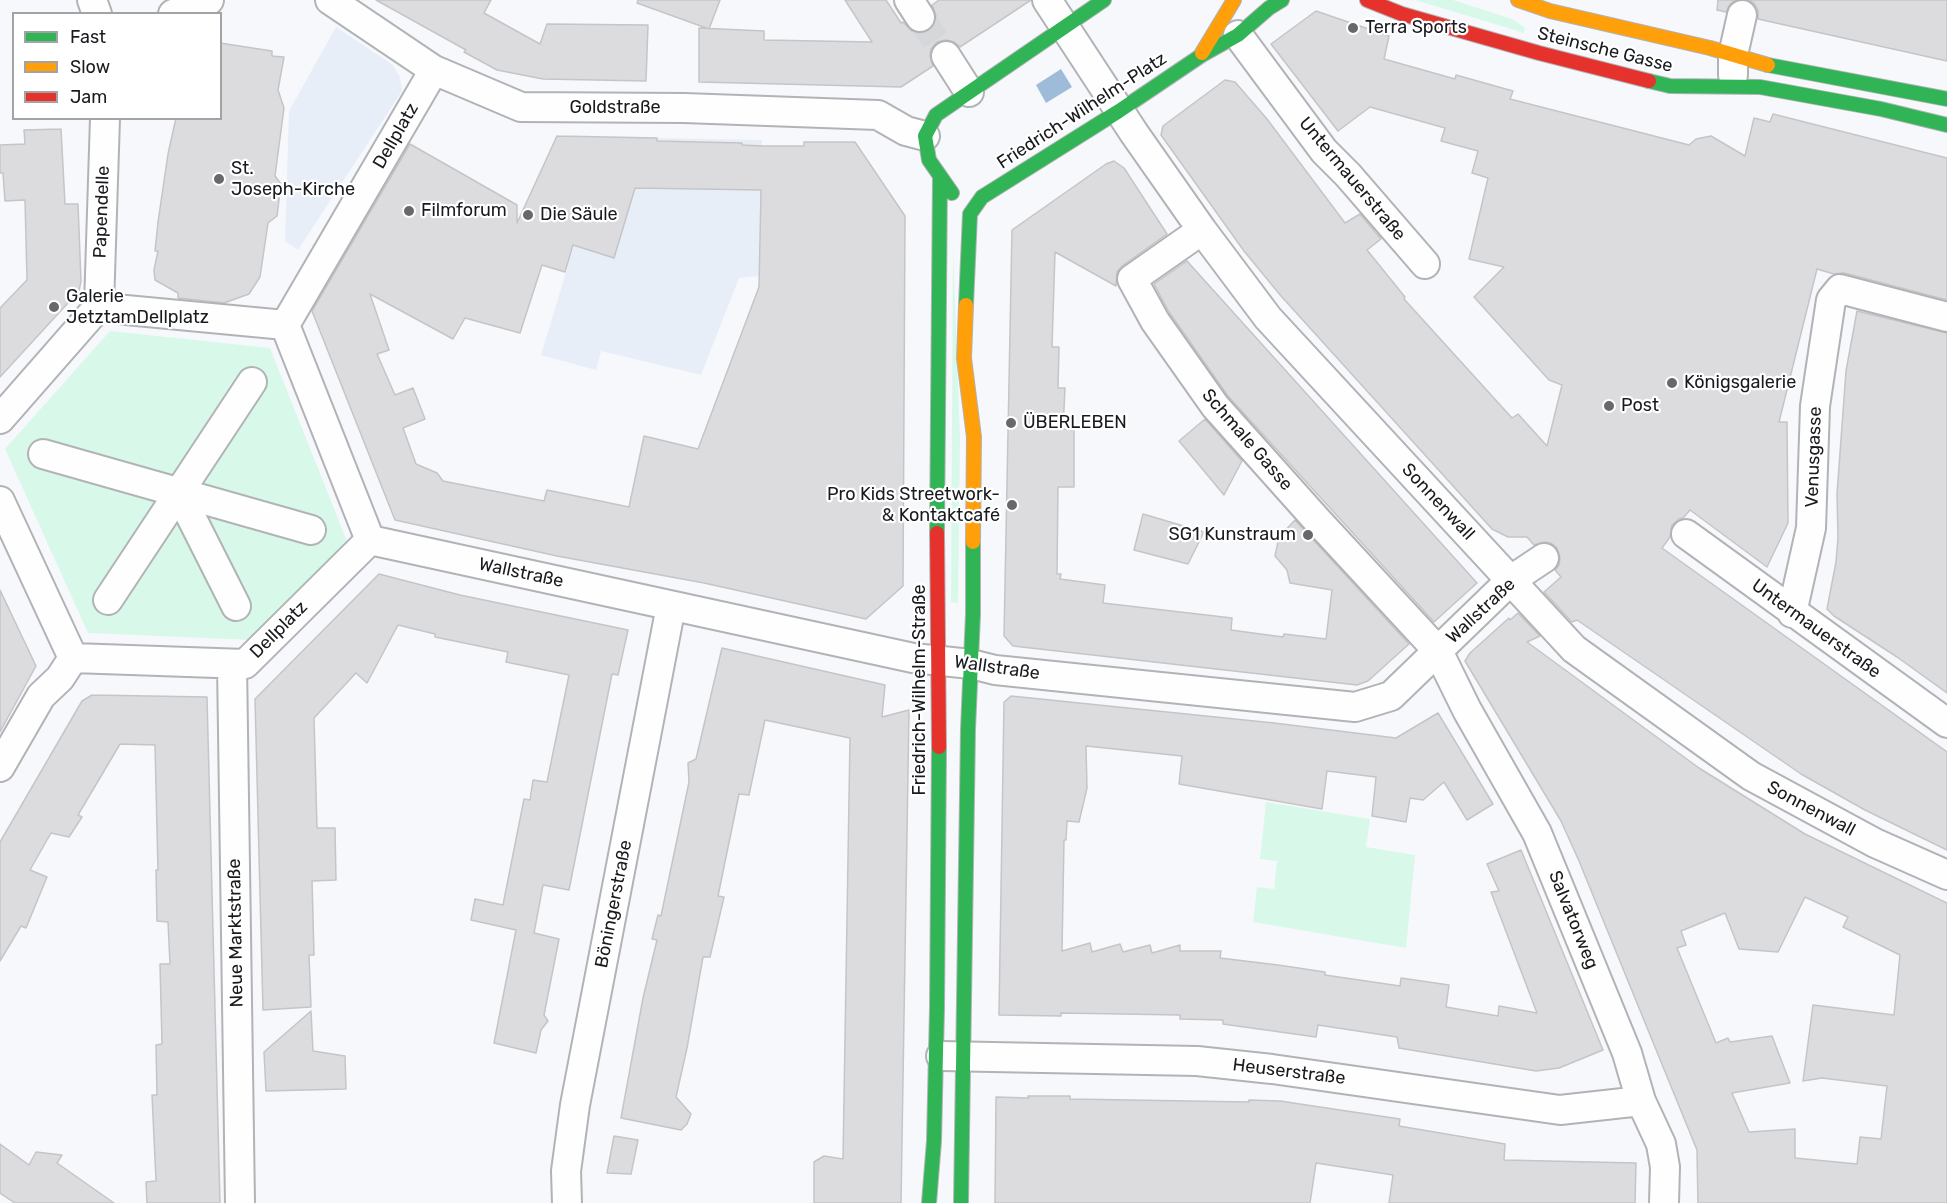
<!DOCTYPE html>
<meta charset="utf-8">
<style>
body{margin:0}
#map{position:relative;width:1947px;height:1203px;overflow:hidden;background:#f6f8fb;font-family:Rubik,sans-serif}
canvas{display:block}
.legend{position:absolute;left:12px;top:12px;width:210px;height:108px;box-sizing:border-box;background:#fff;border:2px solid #a3a3a5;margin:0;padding:8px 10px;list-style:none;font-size:18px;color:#181a1d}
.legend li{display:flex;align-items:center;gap:12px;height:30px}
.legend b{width:30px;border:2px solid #a3a3a5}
</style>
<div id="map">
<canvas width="1947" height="1203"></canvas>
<ul class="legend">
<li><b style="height:8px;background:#30b455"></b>Fast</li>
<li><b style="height:8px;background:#ff9f0a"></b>Slow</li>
<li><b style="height:8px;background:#e5322d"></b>Jam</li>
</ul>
</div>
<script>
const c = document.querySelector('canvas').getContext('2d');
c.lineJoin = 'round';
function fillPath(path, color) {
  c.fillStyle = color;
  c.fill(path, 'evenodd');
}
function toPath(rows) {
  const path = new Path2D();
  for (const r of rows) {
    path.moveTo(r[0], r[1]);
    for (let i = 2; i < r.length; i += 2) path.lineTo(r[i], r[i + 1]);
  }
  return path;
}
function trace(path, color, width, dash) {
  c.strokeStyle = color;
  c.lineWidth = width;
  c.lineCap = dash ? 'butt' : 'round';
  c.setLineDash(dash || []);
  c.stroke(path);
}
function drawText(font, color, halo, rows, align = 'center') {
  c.font = font + ' Rubik,sans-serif';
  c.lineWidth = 4.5;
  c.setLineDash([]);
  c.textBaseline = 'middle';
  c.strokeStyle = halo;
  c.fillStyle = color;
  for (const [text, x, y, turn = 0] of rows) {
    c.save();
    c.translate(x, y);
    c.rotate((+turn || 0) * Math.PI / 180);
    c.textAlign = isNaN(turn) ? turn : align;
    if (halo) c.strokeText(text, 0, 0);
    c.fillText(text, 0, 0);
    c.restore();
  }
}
const built = toPath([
 [336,27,393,65,400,77,402,91,298,250,285,241,289,111],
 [607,137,762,140,759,276,739,278,701,375,601,351,596,370,541,355]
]);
const green = toPath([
 [1415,0,1453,0,1512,19,1524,27,1525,30,1523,33,1518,31],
 [953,247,960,440,958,603,951,602],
 [110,331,270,348,347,541,253,640,88,633,5,449],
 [1266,802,1370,819,1366,847,1415,855,1406,948,1253,922,1257,887,1274,889,1277,861,1260,859]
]);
const water = toPath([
 [1061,69,1072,87,1046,103,1036,85]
]);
const building = toPath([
 [376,0,491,0,484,13,540,44,547,24,648,25,646,81,543,79,497,70,464,52,466,50,376,0],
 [638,0,720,0,709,29,637,3,638,0],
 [845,0,886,0,901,23,903,22,912,31,920,33,928,31,934,25,936,16,932,5,939,0,1031,0,960,47,954,42,946,40,937,42,931,49,930,56,933,66,901,87,699,82,699,28,764,31,764,40,872,42,845,0],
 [1718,0,1736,0,1730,4,1726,12,1717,10,1718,0],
 [1748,0,1947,0,1947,61,1758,19,1758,10,1754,3,1748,0],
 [1316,11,1389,36,1384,59,1455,79,1456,75,1513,91,1510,99,1689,145,1696,139,1711,136,1745,156,1754,118,1770,122,1773,114,1947,158,1947,300,1844,273,1834,274,1817,269,1779,422,1787,422,1788,523,1767,567,1690,510,1683,518,1679,519,1672,525,1670,537,1662,548,1947,752,1947,850,1865,810,1801,774,1577,620,1572,622,1544,592,1561,577,1555,570,1559,565,1560,558,1557,548,1551,543,1544,542,1534,545,1527,537,1508,537,1492,529,1281,296,1244,251,1161,135,1163,126,1225,80,1235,82,1267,119,1345,223,1360,214,1381,239,1367,250,1405,297,1404,299,1512,418,1518,414,1547,446,1562,385,1549,380,1474,297,1504,267,1469,259,1488,178,1472,173,1478,151,1441,141,1445,128,1370,107,1338,131,1271,44,1316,11],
 [220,43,272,51,272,56,284,57,278,90,284,108,275,176,281,184,277,216,268,223,260,277,249,294,224,303,178,298,178,293,155,280,154,270,158,251,155,251,158,222,168,154,176,118,220,118,220,43],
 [61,129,65,204,78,204,81,281,79,291,0,377,0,308,27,280,25,200,5,201,3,173,0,173,0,145,25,144,24,130,61,129],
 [557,136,657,138,657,141,742,143,742,145,762,146,804,146,804,142,855,142,905,216,903,586,866,619,704,583,557,556,395,520,312,311,410,144,517,205,517,223,557,136],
 [635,188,761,190,759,287,698,449,644,436,629,507,547,490,544,501,443,481,437,473,416,464,403,428,425,419,413,388,395,395,377,354,389,350,370,294,453,339,465,318,520,333,542,265,565,272,573,245,614,258,635,188],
 [1114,161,1124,168,1167,234,1122,266,1117,272,1116,286,1055,252,1052,347,1059,347,1058,388,1065,388,1063,429,1074,430,1074,487,1058,487,1057,574,1061,574,1060,579,1105,585,1103,603,1232,618,1231,630,1283,637,1284,634,1326,639,1332,590,1290,583,1287,570,1275,556,1279,537,1295,520,1409,644,1368,681,1357,685,1013,646,1004,636,1012,230,1106,164,1114,161],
 [1187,261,1477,583,1434,622,1228,396,1169,312,1154,284,1187,261],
 [1857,311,1947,333,1947,693,1897,657,1834,616,1827,609,1836,562,1838,538,1837,494,1846,371,1857,311],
 [1205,419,1242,461,1224,495,1179,441,1205,419],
 [1143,514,1204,532,1188,564,1134,550,1143,514],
 [379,574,460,595,628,630,618,675,612,674,569,890,543,885,534,933,559,939,544,1015,548,1021,541,1030,536,1053,494,1043,516,930,471,920,475,899,503,905,524,799,530,800,533,780,547,782,569,675,506,662,508,652,435,637,435,634,398,625,367,683,356,673,314,718,317,828,335,828,336,880,312,881,314,955,309,955,311,1007,263,1010,255,699,379,574],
 [0,590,36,666,0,732,0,590],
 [1518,613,1540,636,1527,642,1699,768,1805,834,1947,903,1947,1203,1698,1203,1697,1150,1579,861,1561,821,1465,661,1470,653,1509,618,1510,620,1518,613],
 [1805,897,1848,917,1843,927,1900,955,1894,1015,1813,1005,1803,1081,1822,1078,1887,1086,1881,1139,1860,1137,1857,1164,1795,1158,1795,1129,1749,1132,1732,1093,1790,1083,1772,1036,1730,1042,1728,1038,1716,1043,1677,948,1686,945,1681,931,1725,913,1739,949,1778,952,1805,897],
 [722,648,885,685,882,717,909,710,901,1203,814,1203,814,1162,824,1156,843,1159,850,738,765,720,749,795,739,794,718,896,724,897,710,957,703,957,687,1048,676,1097,691,1114,687,1124,681,1130,621,1118,643,998,657,940,652,939,658,915,661,916,689,782,688,763,696,759,722,648],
 [92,695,207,697,220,1203,147,1203,146,1182,156,1181,152,1095,157,1095,156,1045,162,1044,160,964,170,964,168,922,157,921,156,870,158,870,155,745,120,744,78,815,82,817,69,837,51,833,30,870,47,877,26,928,21,926,0,961,0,842,82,701,92,695],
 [1011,696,1274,723,1396,738,1438,713,1493,804,1467,820,1444,782,1423,800,1410,798,1406,822,1372,816,1376,777,1327,771,1322,809,1179,784,1182,756,1086,746,1087,788,1079,822,1067,821,1066,840,1064,840,1062,951,1090,943,1092,952,1120,944,1123,952,1150,945,1152,953,1180,945,1180,951,1221,951,1220,958,1278,965,1325,972,1325,975,1400,986,1401,978,1449,985,1446,1007,1498,1016,1499,1006,1537,1013,1491,892,1499,891,1487,864,1521,850,1603,1050,1559,1068,1536,1071,1399,1048,1397,1037,1318,1025,1316,1037,1223,1024,1223,1020,1180,1019,1180,1015,1061,1013,1061,1016,999,1015,1004,702,1011,696],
 [311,1011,313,1051,345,1056,346,1089,266,1091,264,1052,311,1011],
 [1028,1096,1070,1096,1070,1099,1249,1102,1249,1100,1280,1101,1400,1119,1399,1126,1505,1144,1504,1160,1636,1163,1635,1203,1389,1203,1393,1175,1316,1163,1310,1203,995,1203,996,1097,1029,1098,1028,1096],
 [614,1136,638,1140,631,1174,607,1173,614,1136],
 [0,1144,29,1165,36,1152,62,1155,57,1163,114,1203,15,1203,0,1193,0,1144]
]);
const streetTunnel = toPath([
 [920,17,946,56]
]);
const street = toPath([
 [92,0,97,14],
 [330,0,434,70,521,107,684,108,878,115,906,131,925,136],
 [909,0,920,17],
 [1047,0,1134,133,1202,230,1268,318,1574,649,1751,776,1875,843,1947,875],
 [173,14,209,0],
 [1238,35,1324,151,1348,175,1425,264],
 [946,56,969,92],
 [1733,75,1733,55,1742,15],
 [1202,230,1132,279,1155,321,1215,406,1316,519,1438,651,1467,710,1537,833,1627,1053,1641,1101,1661,1144,1665,1167,1664,1203],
 [99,306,105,118],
 [99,306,126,310,285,325],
 [285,325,434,70],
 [285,325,370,540],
 [0,419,99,306],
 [43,454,311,530],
 [179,493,236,606],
 [0,501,73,658],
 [1686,534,1947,723],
 [370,540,913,658,971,664,995,670,1355,707,1391,696,1511,580,1544,558],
 [108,600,252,382],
 [1792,613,1811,528,1815,406,1831,300,1840,289,1947,317],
 [73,658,245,664,370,540],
 [232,664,240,1203],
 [0,767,41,696,60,678,73,658],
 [941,1056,1197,1061,1272,1069,1560,1110,1641,1101],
 [567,1203,566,1171,575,1105,671,606]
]);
const fast = toPath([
 [1768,65,1947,99],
 [1649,81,1670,86,1760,87,1881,109,1947,125],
 [952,193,929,160,925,136,936,115,1104,0],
 [966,305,970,214,982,197,1119,111,1202,55,1238,35,1269,8,1282,0],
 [937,533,940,177],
 [929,1203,934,1141,937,1008,939,747],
 [961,1203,968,729,973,614,973,542]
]);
const slow = toPath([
 [1518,0,1550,11,1710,48,1768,65],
 [1202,53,1234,0],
 [966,305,964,358,974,437,973,542]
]);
const jam = toPath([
 [1367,0,1402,14,1539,53,1649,81],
 [937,533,939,747]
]);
const markers = [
 [1353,28,6,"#66686b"],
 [219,179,6,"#66686b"],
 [409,211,6,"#66686b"],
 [528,215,6,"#66686b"],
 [54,307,6,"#66686b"],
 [1672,383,6,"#66686b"],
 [1609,406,6,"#66686b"],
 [1011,423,6,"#66686b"],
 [1012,505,6,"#66686b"],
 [1308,535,6,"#66686b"]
];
const poiNames = [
 ["Terra Sports",1365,28],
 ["St.",231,169],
 ["Joseph-Kirche",231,190],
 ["Filmforum",421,211],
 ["Die Säule",540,215],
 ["Galerie",66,297],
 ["JetztamDellplatz",66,318],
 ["Königsgalerie",1684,383],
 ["Post",1621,406],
 ["ÜBERLEBEN",1023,423],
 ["Pro Kids Streetwork-",1000,495,"right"],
 ["& Kontaktcafé",1000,516,"right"],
 ["SG1 Kunstraum",1296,535,"right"]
];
const streetNames = [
 ["Steinsche Gasse",1605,50,14],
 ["Goldstraße",615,108],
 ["Friedrich-Wilhelm-Platz",1082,111,-33],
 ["Dellplatz",396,136,-60],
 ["Untermauerstraße",1352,179,50],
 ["Papendelle",102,212,-88],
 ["Schmale Gasse",1247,440,49],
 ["Venusgasse",1814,457,-88],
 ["Sonnenwall",1438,502,47],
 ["Wallstraße",521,573,12],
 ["Wallstraße",1481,611,-43],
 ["Untermauerstraße",1816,629,36],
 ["Dellplatz",279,630,-45],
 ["Wallstraße",997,668,8],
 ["Friedrich-Wilhelm-Straße",920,690,-90],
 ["Sonnenwall",1811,809,28],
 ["Böningerstraße",614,904,-79],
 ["Salvatorweg",1573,920,68],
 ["Neue Marktstraße",236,933,-91],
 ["Heuserstraße",1289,1072,7]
];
fillPath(built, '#e8eef8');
fillPath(green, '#d8f9ea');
fillPath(water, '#9ebcd9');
fillPath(building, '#dcdcdf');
trace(building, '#c5c5c8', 1.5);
trace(streetTunnel, '#d5d7da', 28, [28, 14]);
trace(street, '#b1b3b6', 32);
trace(fast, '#b1b3b6', 16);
trace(slow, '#b1b3b6', 16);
trace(jam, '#b1b3b6', 16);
trace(street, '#fefefe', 28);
trace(fast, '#30b455', 14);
trace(slow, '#ff9f0a', 14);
trace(jam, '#e5322d', 14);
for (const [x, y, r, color] of markers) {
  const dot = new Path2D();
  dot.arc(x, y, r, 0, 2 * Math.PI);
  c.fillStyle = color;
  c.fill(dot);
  trace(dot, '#fff', 2);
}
drawText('18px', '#181a1d', '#fff', poiNames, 'left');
drawText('18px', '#181a1d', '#fff', streetNames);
</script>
